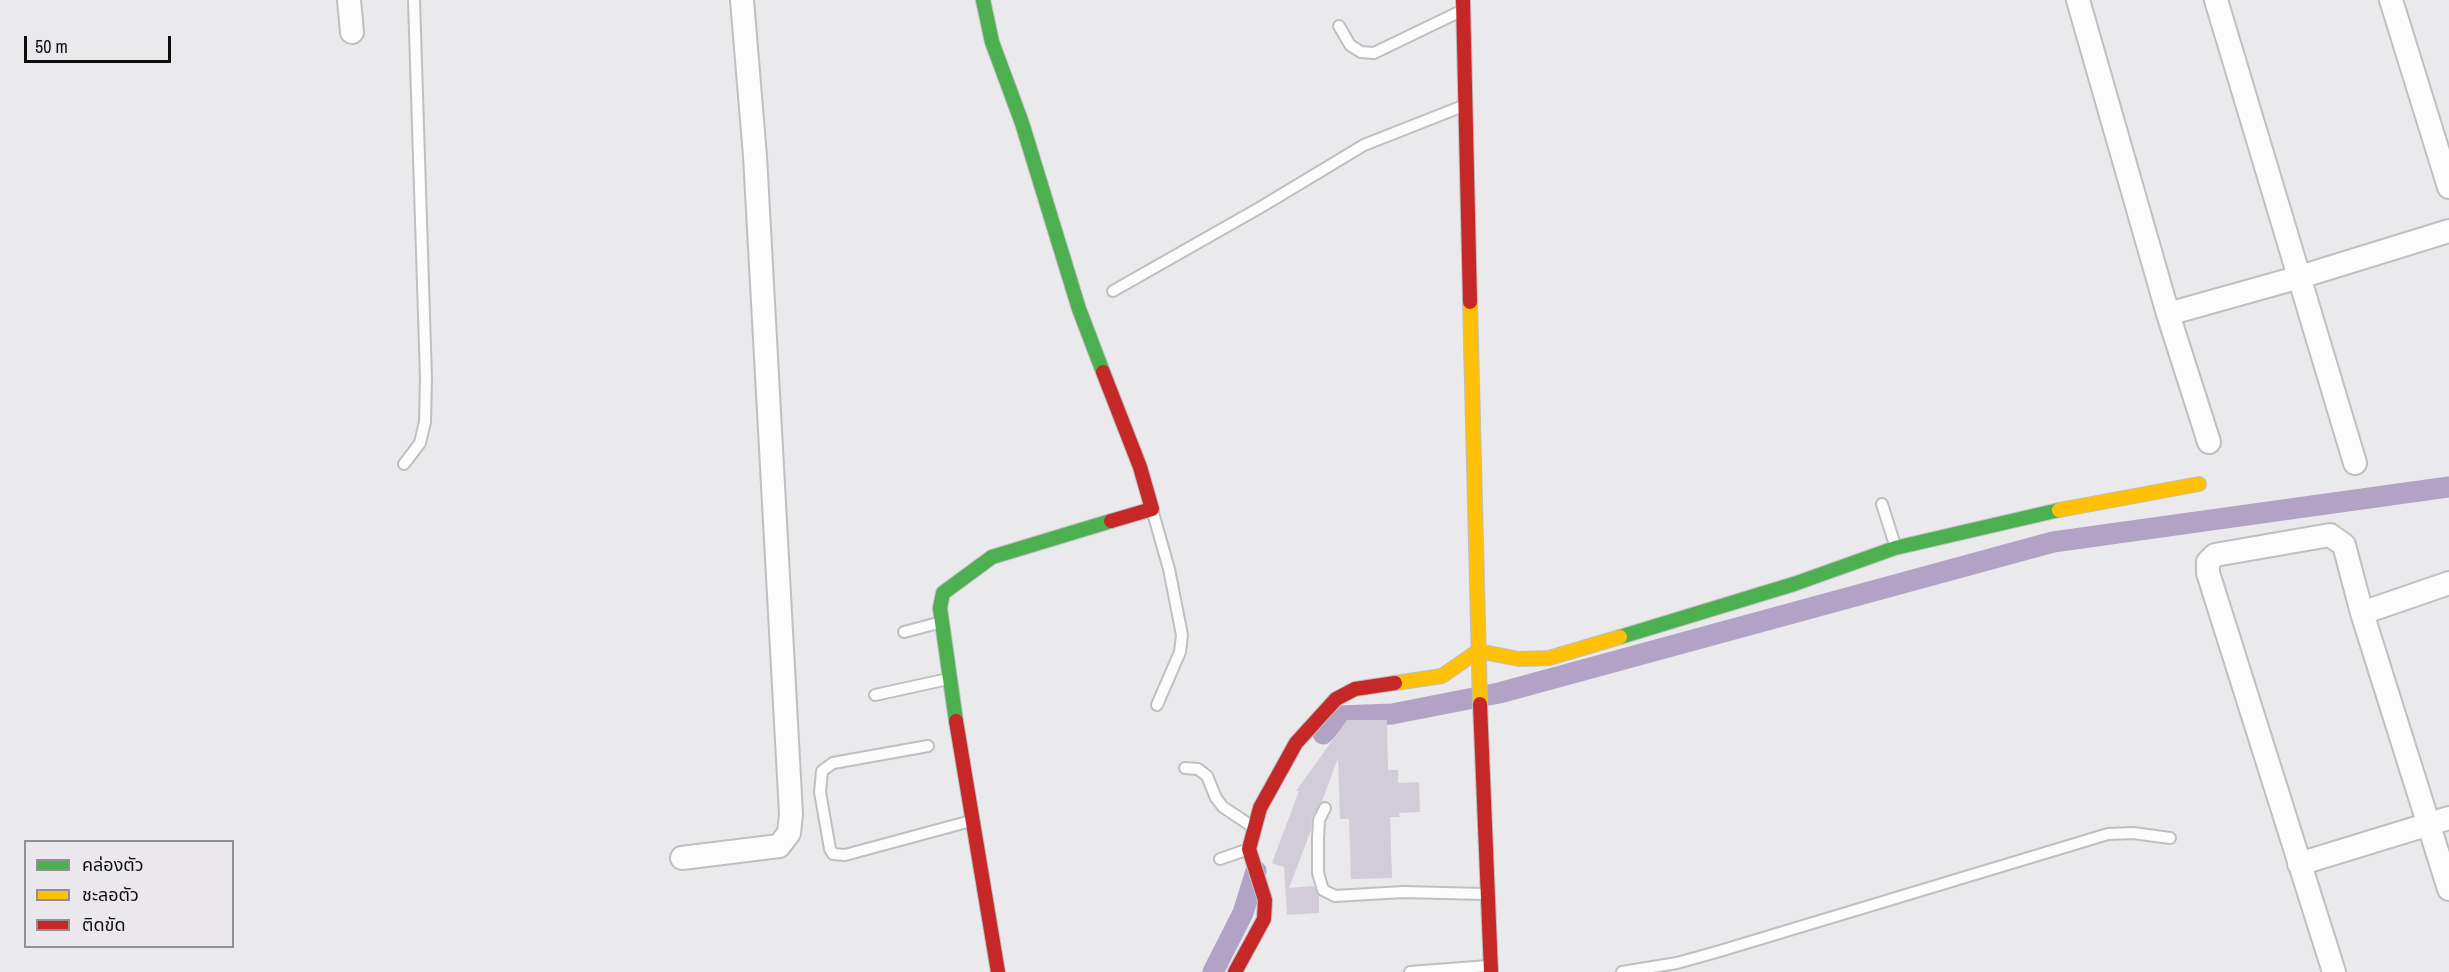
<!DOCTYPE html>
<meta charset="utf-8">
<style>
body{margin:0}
#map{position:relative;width:2449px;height:972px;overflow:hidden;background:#eae9eb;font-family:"Archivo Narrow","Noto Sans Thai",sans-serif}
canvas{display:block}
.legend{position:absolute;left:24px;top:840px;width:210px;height:108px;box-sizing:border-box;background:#eae8ec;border:2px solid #929093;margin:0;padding:8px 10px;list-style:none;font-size:18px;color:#0d0d0e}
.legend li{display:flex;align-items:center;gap:12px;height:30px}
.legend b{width:30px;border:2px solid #929093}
.scale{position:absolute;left:24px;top:36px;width:147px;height:27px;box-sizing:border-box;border:3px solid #0d0d0e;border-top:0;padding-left:8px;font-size:18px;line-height:21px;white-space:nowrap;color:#0d0d0e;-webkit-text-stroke:4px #eae8ec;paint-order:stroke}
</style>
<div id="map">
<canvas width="2449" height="972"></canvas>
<ul class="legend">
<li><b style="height:8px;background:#4caf50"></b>คล่องตัว</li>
<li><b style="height:8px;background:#ffc107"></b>ชะลอตัว</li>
<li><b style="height:8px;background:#c62828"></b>ติดขัด</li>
</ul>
<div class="scale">50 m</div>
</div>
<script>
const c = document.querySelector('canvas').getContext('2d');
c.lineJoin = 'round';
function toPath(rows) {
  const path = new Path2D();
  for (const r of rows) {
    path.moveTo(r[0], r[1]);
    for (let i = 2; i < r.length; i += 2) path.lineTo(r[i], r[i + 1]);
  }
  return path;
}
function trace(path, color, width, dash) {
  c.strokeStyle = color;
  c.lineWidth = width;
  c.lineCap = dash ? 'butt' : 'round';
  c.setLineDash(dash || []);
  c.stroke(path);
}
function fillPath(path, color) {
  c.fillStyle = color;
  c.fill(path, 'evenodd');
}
const canal = toPath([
 [1323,734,1339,716,1392,714,1499,693,2053,542,2449,487],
 [1213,972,1243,913,1256,871]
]);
const building = toPath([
 [1347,720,1387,720,1388,770,1398,770,1398,783,1419,782,1420,812,1399,813,1400,817,1390,817,1392,878,1351,879,1349,819,1340,819,1338,758,1322,801,1312,817,1311,830,1289,888,1314,886,1319,896,1319,913,1287,915,1284,867,1272,863,1299,791,1296,791]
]);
const lane = toPath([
 [1339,26,1350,45,1361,52,1374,53,1461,11],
 [1113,291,1261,207,1364,145,1463,106],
 [404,464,420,443,425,422,426,378,414,0],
 [1882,504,1895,545],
 [1153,513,1169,569,1182,635,1180,652,1157,705],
 [904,632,938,623],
 [875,695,948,679],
 [928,746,833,763,822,771,820,792,830,849,833,854,845,855,971,821],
 [1185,768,1198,769,1207,776,1216,798,1223,807,1250,825],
 [1325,808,1319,820,1318,838,1318,873,1323,890,1335,896,1403,892,1484,894],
 [1220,859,1246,850],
 [1410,972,1488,966],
 [1622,972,1677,963,1720,951,2108,834,2133,833,2170,838]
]);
const street = toPath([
 [349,0,352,32],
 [2078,0,2168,314,2209,442],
 [2216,0,2355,463],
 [2391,0,2449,187],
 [2168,314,2300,277,2449,231],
 [2362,613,2449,583],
 [682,858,779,846,789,833,791,814,755,156,742,0],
 [2299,864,2449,818],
 [2334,972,2208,573,2208,562,2215,555,2330,535,2344,545,2362,613,2449,889]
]);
const fast = toPath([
 [983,0,992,42,1022,123,1079,309,1103,372],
 [1620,637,1794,584,1895,548,2059,510],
 [956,721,940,608,943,593,992,557,1111,521]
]);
const slow = toPath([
 [1470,302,1480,704],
 [2059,510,2199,484],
 [1395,683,1442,676,1478,651,1519,659,1549,658,1620,637]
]);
const jam = toPath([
 [1463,0,1470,302],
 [1103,372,1140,467,1152,509,1111,521],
 [1480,704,1491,972],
 [956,721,998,972],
 [1235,972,1264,919,1265,900,1249,849,1260,808,1296,743,1336,699,1355,689,1395,683]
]);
trace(canal, '#b1a2c6', 21);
fillPath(building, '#d1ccd7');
trace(lane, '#bfbfc0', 14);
trace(street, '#bfbfc0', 26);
trace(fast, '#bfbfc0', 16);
trace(slow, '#bfbfc0', 16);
trace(jam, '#bfbfc0', 16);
trace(lane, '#fcfcfc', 10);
trace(street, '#fcfcfc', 22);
trace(fast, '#4caf50', 14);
trace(slow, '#ffc107', 14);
trace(jam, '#c62828', 14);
</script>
